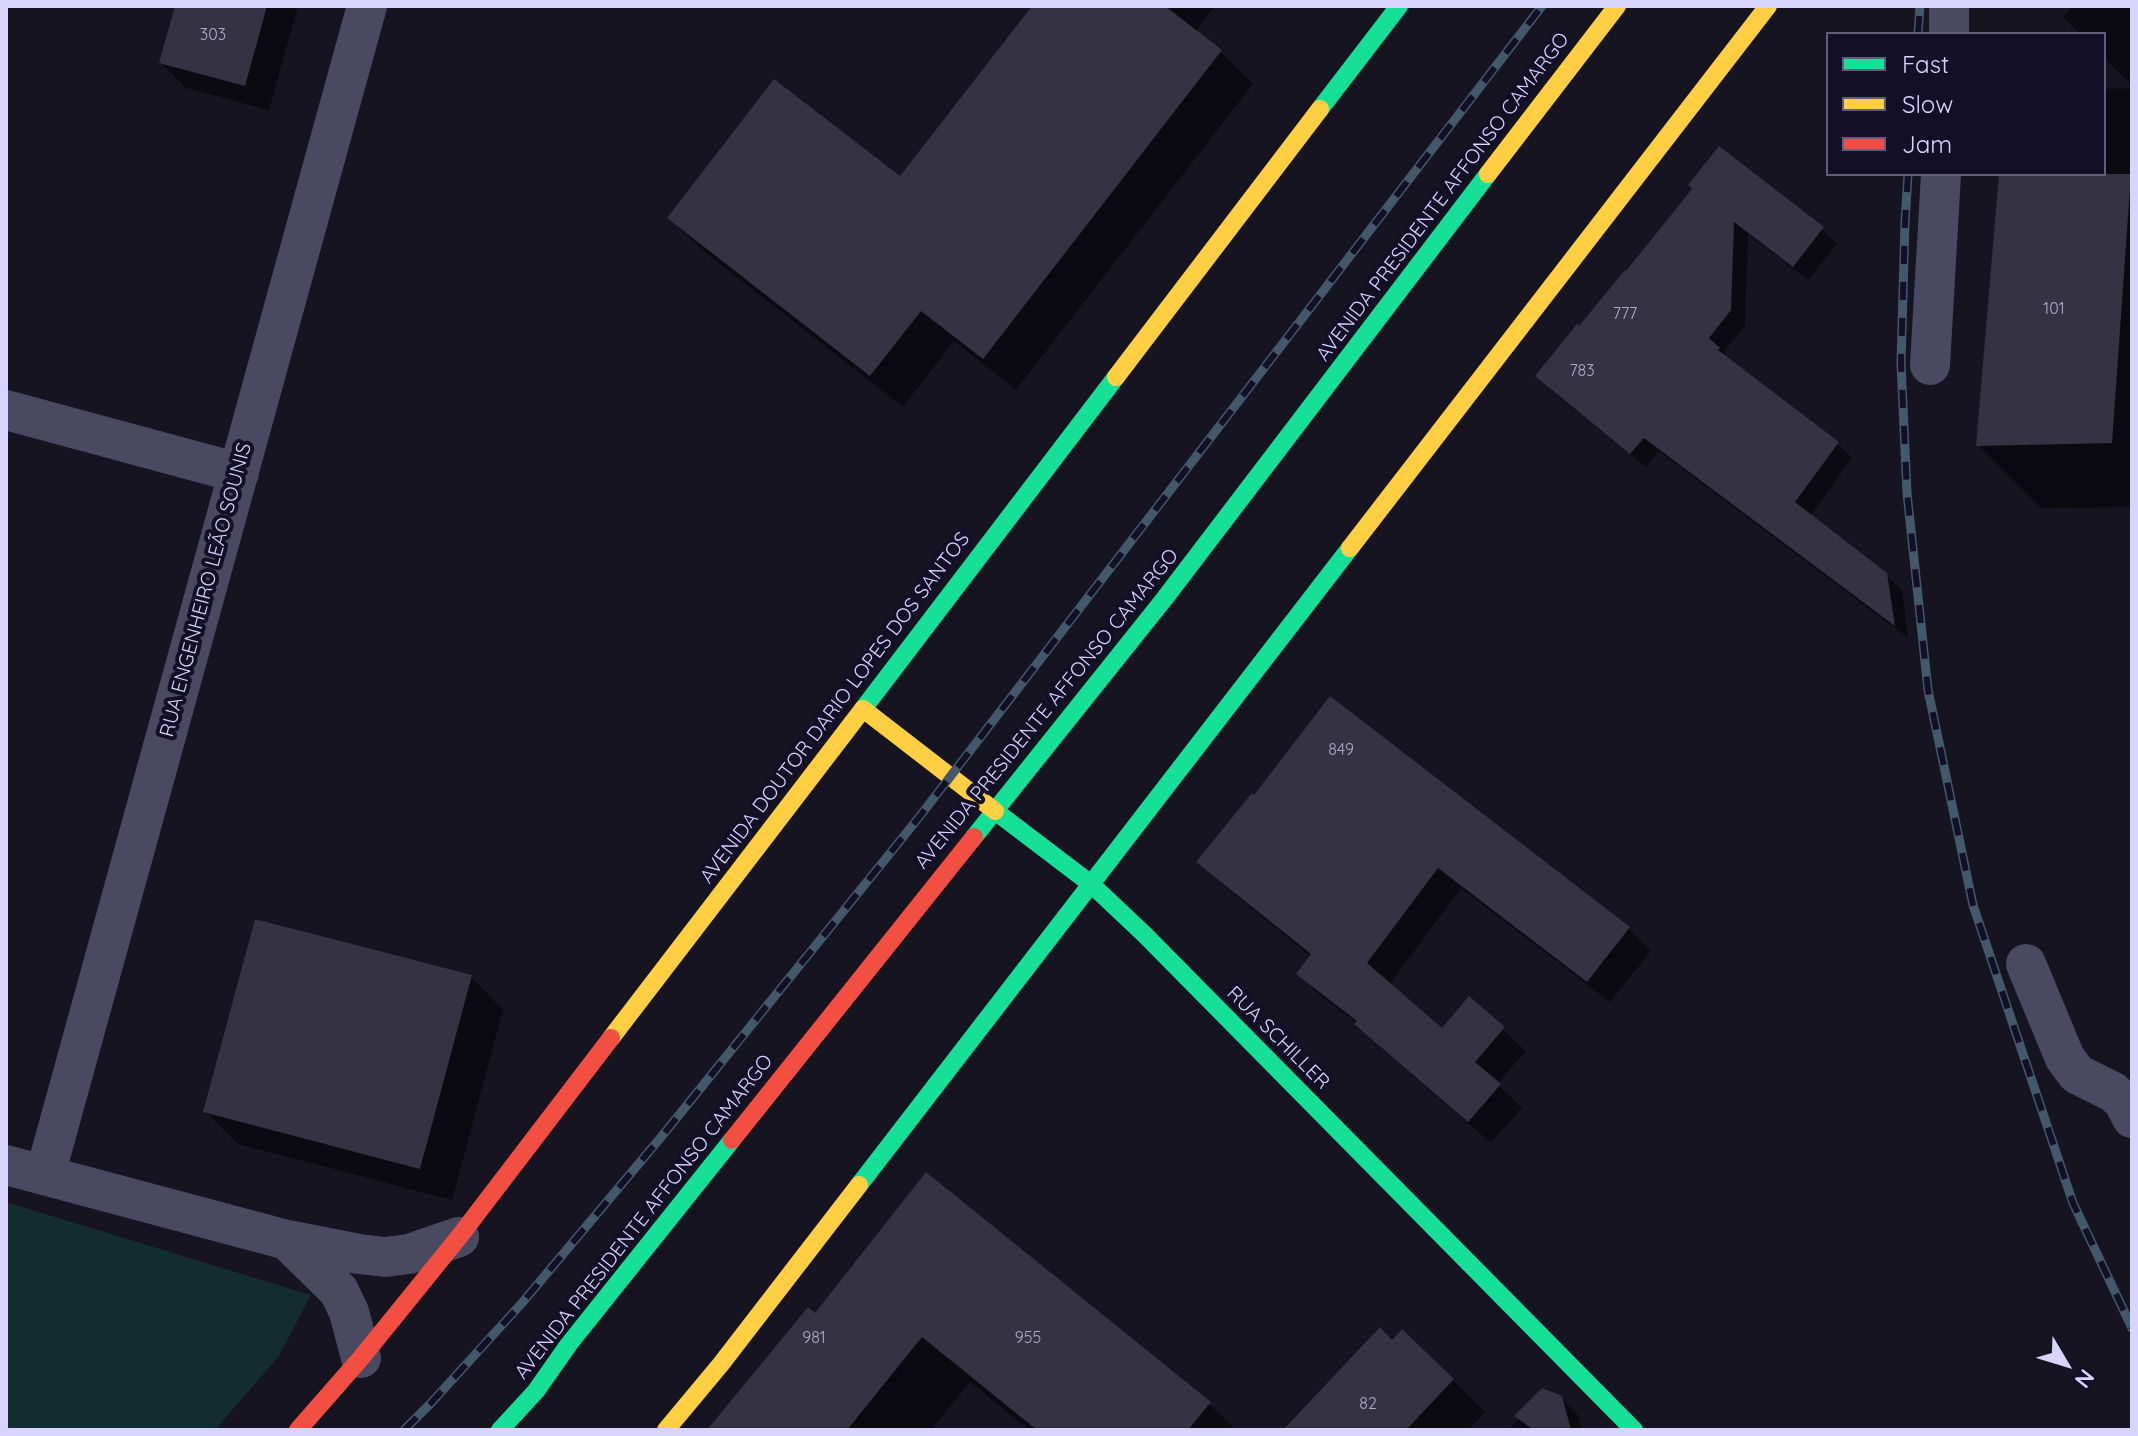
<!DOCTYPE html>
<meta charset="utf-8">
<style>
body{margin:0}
#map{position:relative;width:2138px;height:1436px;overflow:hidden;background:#161421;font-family:Quicksand,sans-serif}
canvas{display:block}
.frame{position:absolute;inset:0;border:8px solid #d9d4ff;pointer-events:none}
.legend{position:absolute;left:1826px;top:32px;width:280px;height:144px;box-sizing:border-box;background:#130f26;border:2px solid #625e7d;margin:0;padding:10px 14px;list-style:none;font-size:24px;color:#d9d4ff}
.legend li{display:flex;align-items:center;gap:16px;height:40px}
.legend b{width:40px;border:2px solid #625e7d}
.north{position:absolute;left:2026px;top:1324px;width:80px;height:80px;-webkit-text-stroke:6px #130f26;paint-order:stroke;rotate:128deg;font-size:22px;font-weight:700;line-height:32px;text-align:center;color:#d9d4ff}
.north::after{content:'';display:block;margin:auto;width:28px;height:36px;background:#d9d4ff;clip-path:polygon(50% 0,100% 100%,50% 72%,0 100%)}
</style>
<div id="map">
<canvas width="2138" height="1436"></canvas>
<div class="frame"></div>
<ul class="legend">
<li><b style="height:10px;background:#16e098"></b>Fast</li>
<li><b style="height:10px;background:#ffcf43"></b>Slow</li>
<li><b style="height:10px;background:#f24e42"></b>Jam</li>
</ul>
<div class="north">N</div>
</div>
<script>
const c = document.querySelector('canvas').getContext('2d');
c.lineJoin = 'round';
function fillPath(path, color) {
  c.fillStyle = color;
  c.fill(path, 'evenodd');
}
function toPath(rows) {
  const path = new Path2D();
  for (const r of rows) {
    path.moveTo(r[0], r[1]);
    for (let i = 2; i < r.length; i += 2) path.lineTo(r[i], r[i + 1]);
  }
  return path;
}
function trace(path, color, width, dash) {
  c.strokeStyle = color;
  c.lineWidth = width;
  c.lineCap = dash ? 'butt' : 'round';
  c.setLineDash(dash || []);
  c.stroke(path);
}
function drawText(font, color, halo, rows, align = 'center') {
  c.font = font + ' Quicksand,sans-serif';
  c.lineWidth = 8;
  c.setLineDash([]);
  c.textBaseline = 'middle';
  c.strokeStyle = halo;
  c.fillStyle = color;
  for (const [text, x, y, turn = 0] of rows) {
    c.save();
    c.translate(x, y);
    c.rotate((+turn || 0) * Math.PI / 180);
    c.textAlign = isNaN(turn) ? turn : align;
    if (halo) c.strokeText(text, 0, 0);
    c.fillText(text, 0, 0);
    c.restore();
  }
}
const green = toPath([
 [6,1202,311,1295,279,1356,215,1430,6,1430]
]);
const shadow = toPath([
 [177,6,298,6,269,110,186,88,161,63],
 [1035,6,1215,6,1195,32,1221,52,1253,84,1016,390,954,341,903,407,702,250,669,218,900,179],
 [2072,6,2132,6,2132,85,2104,58,2104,34,2080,34,2063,17],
 [2132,88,2132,507,2041,508,1978,445,2001,174,2104,174,2104,89],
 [1694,189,1822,229,1837,244,1808,280,1748,234,1745,325,1723,353,1733,364,1838,444,1852,458,1810,516,1886,575,1902,590,1908,638,1659,451,1646,467,1552,391,1537,376,1579,329],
 [1330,699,1629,929,1651,951,1610,1002,1461,888,1389,985,1442,1031,1469,999,1526,1051,1497,1084,1522,1108,1491,1143,1379,1046,1358,1024,1321,996,1299,974,1311,957,1221,883,1199,862,1254,798],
 [471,977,503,1010,452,1200,238,1144,206,1112],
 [926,1175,1209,1404,1236,1430,1029,1430,970,1382,931,1430,732,1430,815,1316],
 [1392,1342,1453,1380,1485,1412,1468,1430,1285,1430],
 [1561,1398,1578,1415,1582,1430,1509,1430,1519,1418]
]);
const building = toPath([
 [175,6,267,6,245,86,159,63],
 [1032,6,1165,6,1222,50,983,359,921,311,870,376,667,218,774,79,900,176],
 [1719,146,1824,227,1793,267,1734,222,1731,310,1709,338,1720,348,1718,350,1839,442,1795,502,1887,573,1895,626,1644,438,1630,454,1535,376,1577,324,1579,326,1625,270,1626,271,1692,189,1688,185],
 [1999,174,2131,174,2112,443,1976,446],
 [1330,696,1630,927,1587,982,1438,868,1367,963,1442,1028,1469,996,1505,1027,1475,1062,1501,1084,1468,1122,1354,1024,1357,1021,1296,974,1311,954,1196,862,1252,793,1254,795],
 [255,919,472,975,420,1169,203,1112],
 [926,1172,1211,1402,1188,1430,1037,1430,922,1337,847,1430,707,1430,808,1307,815,1313],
 [1380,1327,1392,1340,1402,1329,1454,1379,1406,1430,1283,1430],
 [1542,1388,1562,1396,1571,1430,1534,1430,1514,1416]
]);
const street = toPath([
 [1949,34,1949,6],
 [1930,365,1941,174],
 [6,410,239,473],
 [2026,964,2065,1058,2077,1074,2113,1092,2123,1101,2132,1118],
 [6,1165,287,1240,359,1254,385,1257,409,1254,459,1237],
 [45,1175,367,6],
 [287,1240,339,1291,349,1312,361,1358]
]);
const fast = toPath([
 [1320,109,1399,6],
 [863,709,1116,377],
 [995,811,1091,884,1144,934,1634,1430],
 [974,837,1165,598,1488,174],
 [859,1185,1350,548],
 [500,1430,536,1391,569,1344,732,1140]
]);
const slow = toPath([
 [1488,174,1617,6],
 [1116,377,1320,109],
 [1350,548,1768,6],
 [611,1038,863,709,995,811],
 [666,1430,721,1364,859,1185]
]);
const jam = toPath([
 [732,1140,974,837],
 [298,1430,361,1358,459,1237,611,1038]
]);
const rail = toPath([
 [1918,34,1920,6],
 [1908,174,1905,222,1901,363,1907,493,1928,690,1973,905,2073,1203,2132,1328],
 [404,1430,431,1403,522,1303,662,1136,920,816,1542,6]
]);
const numberNames = [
 ["303",213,35],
 ["101",2054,309],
 ["777",1625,314],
 ["783",1582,371],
 ["849",1341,750],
 ["981",814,1338],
 ["955",1028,1338],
 ["82",1368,1404]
];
const streetNames = [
 ["AVENIDA PRESIDENTE AFFONSO CAMARGO",1443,197,-53],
 ["RUA ENGENHEIRO LEÃO SOUNIS",206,590,-75],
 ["AVENIDA DOUTOR DARIO LOPES DOS SANTOS",835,708,-53],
 ["AVENIDA PRESIDENTE AFFONSO CAMARGO",1047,709,-51],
 ["RUA SCHILLER",1278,1038,45],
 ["AVENIDA PRESIDENTE AFFONSO CAMARGO",644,1217,-52]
];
fillPath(green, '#132c2d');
fillPath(shadow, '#0007');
fillPath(building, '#343243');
trace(street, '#4a4962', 40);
trace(fast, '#16e098', 18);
trace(slow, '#ffcf43', 18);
trace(jam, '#f24e42', 18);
trace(rail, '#43596b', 9);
trace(rail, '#130f26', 6, [18]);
drawText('16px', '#b0acd0', null, numberNames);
drawText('20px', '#d9d4ff', '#130f26', streetNames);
</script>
